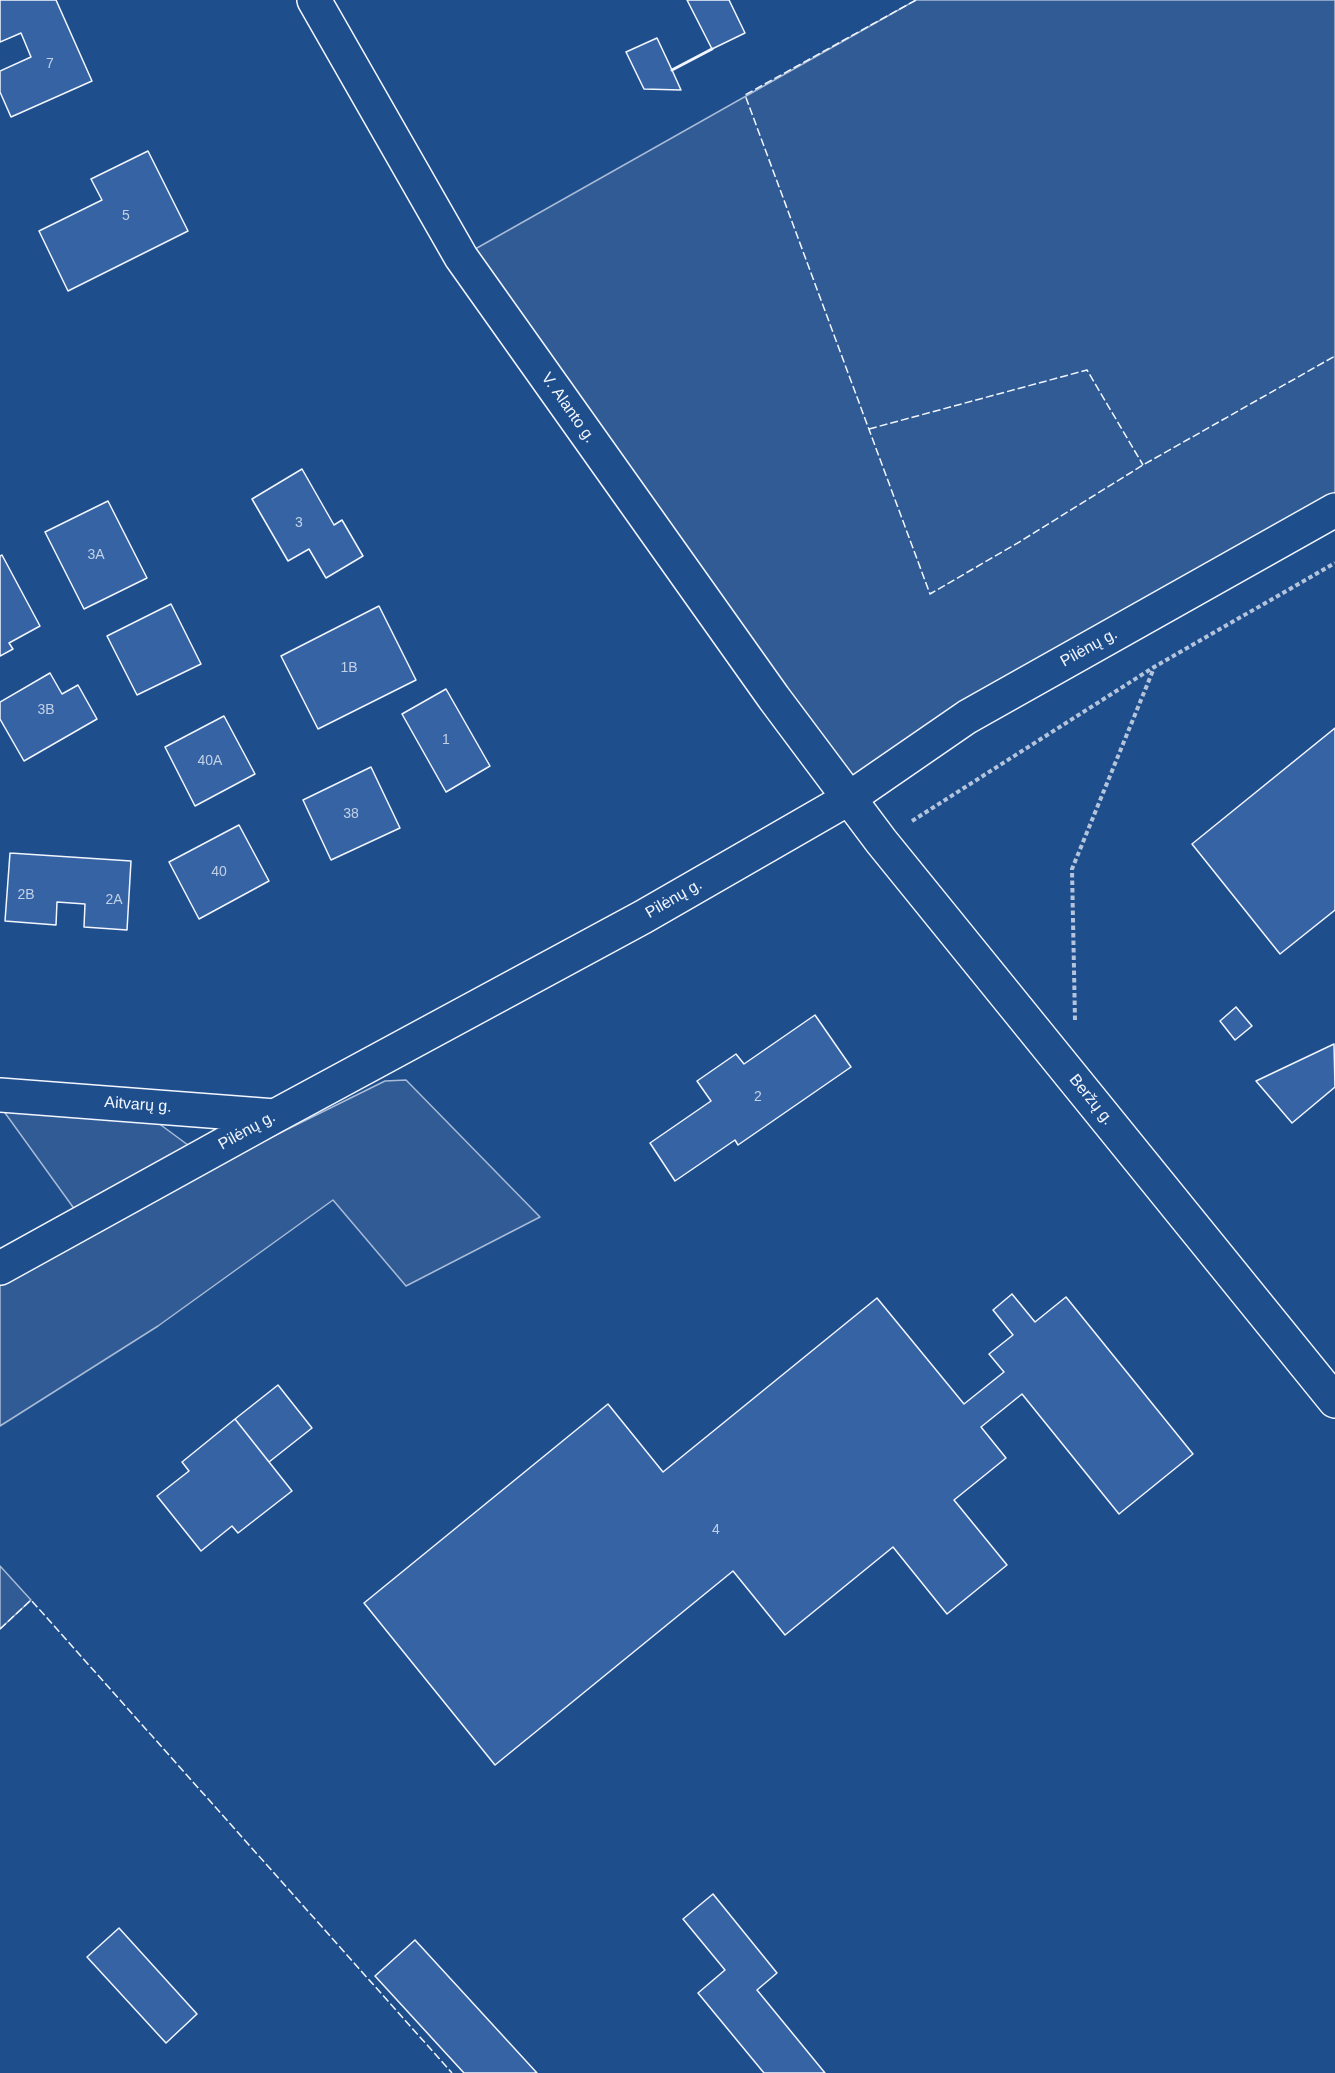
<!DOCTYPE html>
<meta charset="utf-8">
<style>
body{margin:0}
canvas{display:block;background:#1f4e8c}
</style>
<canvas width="1335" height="2073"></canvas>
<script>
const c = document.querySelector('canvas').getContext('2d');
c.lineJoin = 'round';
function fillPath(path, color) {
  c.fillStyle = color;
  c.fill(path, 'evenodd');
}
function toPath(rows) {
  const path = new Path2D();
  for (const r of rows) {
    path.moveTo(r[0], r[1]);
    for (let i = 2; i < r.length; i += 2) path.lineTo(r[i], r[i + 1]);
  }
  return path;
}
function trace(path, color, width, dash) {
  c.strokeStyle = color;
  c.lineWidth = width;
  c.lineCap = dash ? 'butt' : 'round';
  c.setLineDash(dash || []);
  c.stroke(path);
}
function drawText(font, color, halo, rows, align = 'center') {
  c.font = font + ' Helvetica,sans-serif';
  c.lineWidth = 4.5;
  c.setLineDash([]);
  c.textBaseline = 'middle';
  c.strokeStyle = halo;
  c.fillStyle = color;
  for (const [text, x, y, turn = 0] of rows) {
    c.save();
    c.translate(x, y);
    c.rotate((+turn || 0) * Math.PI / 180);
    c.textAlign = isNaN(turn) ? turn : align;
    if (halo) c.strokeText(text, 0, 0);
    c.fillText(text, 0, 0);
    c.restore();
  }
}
const built = toPath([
 [916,0,1335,0,1335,510,848,799,461,257,916,0],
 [406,1080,540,1217,406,1286,333,1200,158,1326,0,1426,0,1268,83,1221,0,1106,150,1117,215,1165,385,1081,406,1080],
 [0,1566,31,1600,0,1629,0,1566]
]);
const building = toPath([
 [0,0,56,0,92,81,11,117,0,92,0,71,31,57,21,33,0,42,0,0],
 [687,0,729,0,745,33,712,49,687,0],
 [657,38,672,70,681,90,644,89,626,52,657,38],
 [148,151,188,231,68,291,39,231,102,200,91,179,148,151],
 [302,469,334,525,342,520,363,556,326,578,309,549,288,561,252,499,302,469],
 [108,501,147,578,84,609,45,532,108,501],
 [2,555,40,626,9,643,13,649,0,656,0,556,2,555],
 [171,604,201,664,137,695,107,636,171,604],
 [379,606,416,680,318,729,281,656,379,606],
 [50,673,62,694,78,685,97,719,24,761,0,719,0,702,50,673],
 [446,689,490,766,446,792,402,714,446,689],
 [224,716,255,774,195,806,165,747,224,716],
 [1335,728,1335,910,1280,954,1192,844,1335,728],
 [371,767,400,828,331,860,303,800,371,767],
 [239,825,269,881,199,919,169,862,239,825],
 [10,853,131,861,127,930,84,927,85,904,57,902,56,925,5,921,10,853],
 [1236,1007,1252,1026,1235,1040,1220,1021,1236,1007],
 [815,1015,851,1067,738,1145,735,1140,675,1181,650,1143,711,1101,697,1081,736,1054,744,1064,815,1015],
 [1334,1044,1335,1087,1292,1123,1256,1081,1334,1044],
 [1012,1294,1035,1322,1066,1297,1193,1454,1119,1514,1022,1394,981,1427,1006,1458,954,1500,1007,1565,947,1614,893,1547,785,1635,733,1571,495,1765,364,1603,608,1404,663,1472,877,1298,964,1404,1004,1372,989,1354,1013,1335,993,1310,1012,1294],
 [278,1385,312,1428,269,1462,235,1419,278,1385],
 [235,1419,292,1491,238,1533,232,1526,201,1551,157,1496,189,1471,182,1462,235,1419],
 [713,1894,777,1973,757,1990,825,2073,764,2073,698,1993,725,1970,683,1919,713,1894],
 [119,1928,197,2014,166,2043,87,1957,119,1928],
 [415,1940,537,2073,464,2073,375,1976,415,1940]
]);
const path = toPath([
 [912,821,1154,667,1335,563],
 [1075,1020,1072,869,1154,668]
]);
const street = toPath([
 [0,1095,275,1116],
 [0,1268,275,1116,643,917,848,799,967,717,1335,510]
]);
const secondary = toPath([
 [314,0,461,257,774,698,881,841,1335,1401]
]);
const fence = toPath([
 [916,0,745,95,930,594,1021,541,1143,465,1335,356],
 [869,429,1087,370,1143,465],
 [0,1629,31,1600,452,2073]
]);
const wall = toPath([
 [672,70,712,49]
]);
const numberNames = [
 ["7",50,64],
 ["5",126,216],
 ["3",299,523],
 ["3A",96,555],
 ["1B",349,668],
 ["3B",46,710],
 ["1",446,740],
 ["40A",210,761],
 ["38",351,814],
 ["40",219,872],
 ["2B",26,895],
 ["2A",114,900],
 ["2",758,1097],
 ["4",716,1530]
];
const streetNames = [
 ["V. Alanto g.",568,408,55],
 ["Pilėnų g.",1089,648,-29],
 ["Pilėnų g.",674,899,-30],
 ["Beržų g.",1091,1100,51],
 ["Aitvarų g.",138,1105,4],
 ["Pilėnų g.",247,1131,-29]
];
fillPath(built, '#305b95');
trace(built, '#a8bbd7', 1.5);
fillPath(building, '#3563a3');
trace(building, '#f2f6ff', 1.5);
trace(street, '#f2f6ff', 36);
trace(secondary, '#f2f6ff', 36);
trace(path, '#b3c4dc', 4, [4.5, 3]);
trace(street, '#1f4e8c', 33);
trace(secondary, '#1f4e8c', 33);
trace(fence, '#f2f6ff', 1.5, [8, 3]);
trace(wall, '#f2f6ff', 3);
drawText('14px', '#c3d1e8', null, numberNames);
drawText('16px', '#f2f6ff', '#1f4e8c', streetNames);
</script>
